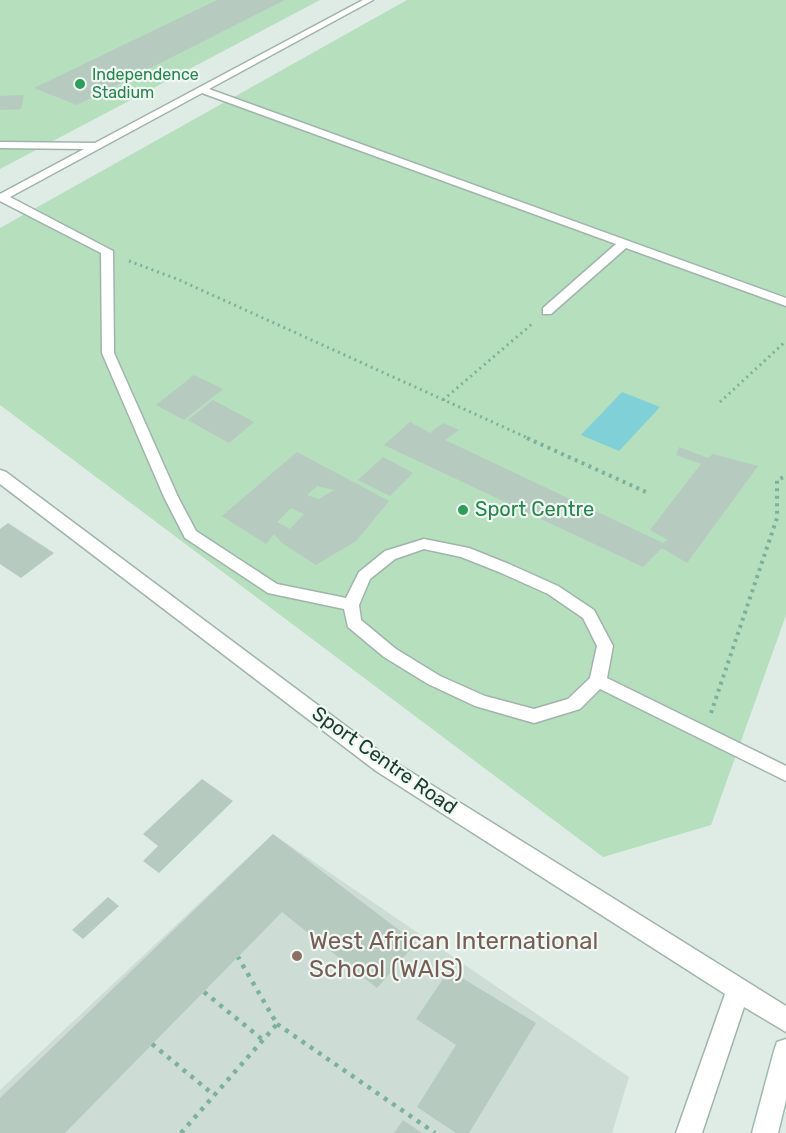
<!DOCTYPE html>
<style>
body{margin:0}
canvas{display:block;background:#deece5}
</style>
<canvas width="786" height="1133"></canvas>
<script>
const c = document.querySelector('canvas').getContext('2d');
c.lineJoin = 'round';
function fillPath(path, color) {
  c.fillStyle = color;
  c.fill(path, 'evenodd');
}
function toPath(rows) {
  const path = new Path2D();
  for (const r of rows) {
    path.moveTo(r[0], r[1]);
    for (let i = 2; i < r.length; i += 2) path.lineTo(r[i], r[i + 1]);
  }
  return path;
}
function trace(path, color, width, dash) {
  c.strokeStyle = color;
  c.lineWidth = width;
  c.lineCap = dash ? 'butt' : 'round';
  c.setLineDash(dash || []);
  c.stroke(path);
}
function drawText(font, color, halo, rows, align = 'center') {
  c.font = font + ' Rubik,sans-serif';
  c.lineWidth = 4.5;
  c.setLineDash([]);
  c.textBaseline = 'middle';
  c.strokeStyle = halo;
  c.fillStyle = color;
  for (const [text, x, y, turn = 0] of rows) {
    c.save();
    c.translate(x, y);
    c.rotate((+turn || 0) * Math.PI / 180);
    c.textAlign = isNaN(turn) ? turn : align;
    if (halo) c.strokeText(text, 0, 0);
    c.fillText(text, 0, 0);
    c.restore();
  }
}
const built = toPath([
 [273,834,629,1077,612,1133,0,1133,0,1090]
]);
const green = toPath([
 [0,0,320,0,0,169],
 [407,0,786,0,786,615,711,825,603,857,0,405,0,228]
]);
const water = toPath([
 [622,392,660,407,619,451,581,435]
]);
const building = toPath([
 [217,0,285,0,77,105,34,88],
 [24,95,21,109,0,110,0,96],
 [194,375,223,389,184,420,156,405],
 [213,400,254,422,229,443,188,420],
 [410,422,430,433,443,423,459,430,445,440,663,543,668,540,650,530,701,464,676,455,679,447,708,458,713,454,758,466,687,563,662,548,643,567,384,445],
 [297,452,389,501,356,541,316,565,282,543,274,534,266,544,222,516],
 [317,486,334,490,319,499,307,495],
 [291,508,304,514,290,529,277,522],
 [383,457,413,473,390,496,358,480],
 [8,523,54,553,21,578,0,564,0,529],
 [202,779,233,801,159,873,143,861,158,846,143,834],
 [273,834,416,943,377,988,282,912,65,1133,0,1133,0,1098],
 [108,897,119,906,83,939,72,930],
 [449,970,536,1023,469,1133,456,1133,417,1107,456,1045,416,1019],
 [403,1120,422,1133,394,1133]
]);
const pathFar2 = toPath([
 [129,261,177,279,530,439],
 [443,400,532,324],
 [720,402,786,341]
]);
const pathFar1 = toPath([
 [527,438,646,492],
 [711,713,777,518,777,480,786,476]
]);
const path = toPath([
 [204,992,263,1040],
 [277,1024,435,1133],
 [152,1044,214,1095],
 [181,1133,277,1024,238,957]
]);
const lane = toPath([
 [363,0,373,0,209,89,786,298,786,306,626,248,551,314,543,314,543,308,616,244,202,93,10,197,113,251,114,353,178,497,196,531,277,584,346,598,359,572,385,551,424,539,469,548,509,564,558,586,594,610,613,646,607,678,786,766,786,781,600,689,580,709,534,723,475,706,428,684,384,657,348,627,344,609,268,593,185,538,164,497,102,353,101,253,0,201,0,194,84,149,0,148,0,142,95,143,363,0],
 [424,549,461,557,499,572,548,594,583,618,597,646,590,678,568,699,534,709,485,696,440,676,396,649,361,620,359,605,370,579,395,559,424,549]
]);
const street = toPath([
 [0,470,6,472,390,759,786,1006,786,1032,744,1007,702,1133,676,1133,725,994,376,771,0,484,0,470]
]);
const secondary = toPath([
 [786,1039,786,1100,778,1133,752,1133,774,1051,777,1042,786,1039]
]);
const markers = [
 [80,84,6,"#2e9e5b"],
 [463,510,6,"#2e9e5b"],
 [297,956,6,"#8d6e63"]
];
const farLeisurenames = [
 ["Independence",92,75],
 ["Stadium",92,93]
];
const leisureNames = [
 ["Sport Centre",475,510]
];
const streetNames = [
 ["Sport Centre Road",384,761,35]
];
const nearEducationnames = [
 ["West African International",309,942],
 ["School (WAIS)",309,970]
];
fillPath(built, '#cddcd4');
fillPath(green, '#b5dfbd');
fillPath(water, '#80d0d7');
fillPath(building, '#b7cac0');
trace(lane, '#a1b4ac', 3);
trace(street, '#a1b4ac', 3);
trace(secondary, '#9fbbaf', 3);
trace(pathFar2, '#7cb29d', 3, [2, 4]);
trace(pathFar1, '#7cb29d', 4, [3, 4.5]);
trace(path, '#7cb29d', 4.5, [4, 6]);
fillPath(lane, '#fff');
fillPath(street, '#fff');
fillPath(secondary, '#fff');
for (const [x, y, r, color] of markers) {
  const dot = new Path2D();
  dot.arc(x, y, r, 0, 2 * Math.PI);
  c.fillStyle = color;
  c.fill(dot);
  trace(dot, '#eff8f3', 2);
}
drawText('16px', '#27864d', '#eff8f3', farLeisurenames, 'left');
drawText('20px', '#27864d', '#eff8f3', leisureNames, 'left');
drawText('20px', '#1e3d32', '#eff8f3', streetNames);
drawText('24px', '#785e54', '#eff8f3', nearEducationnames, 'left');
</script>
